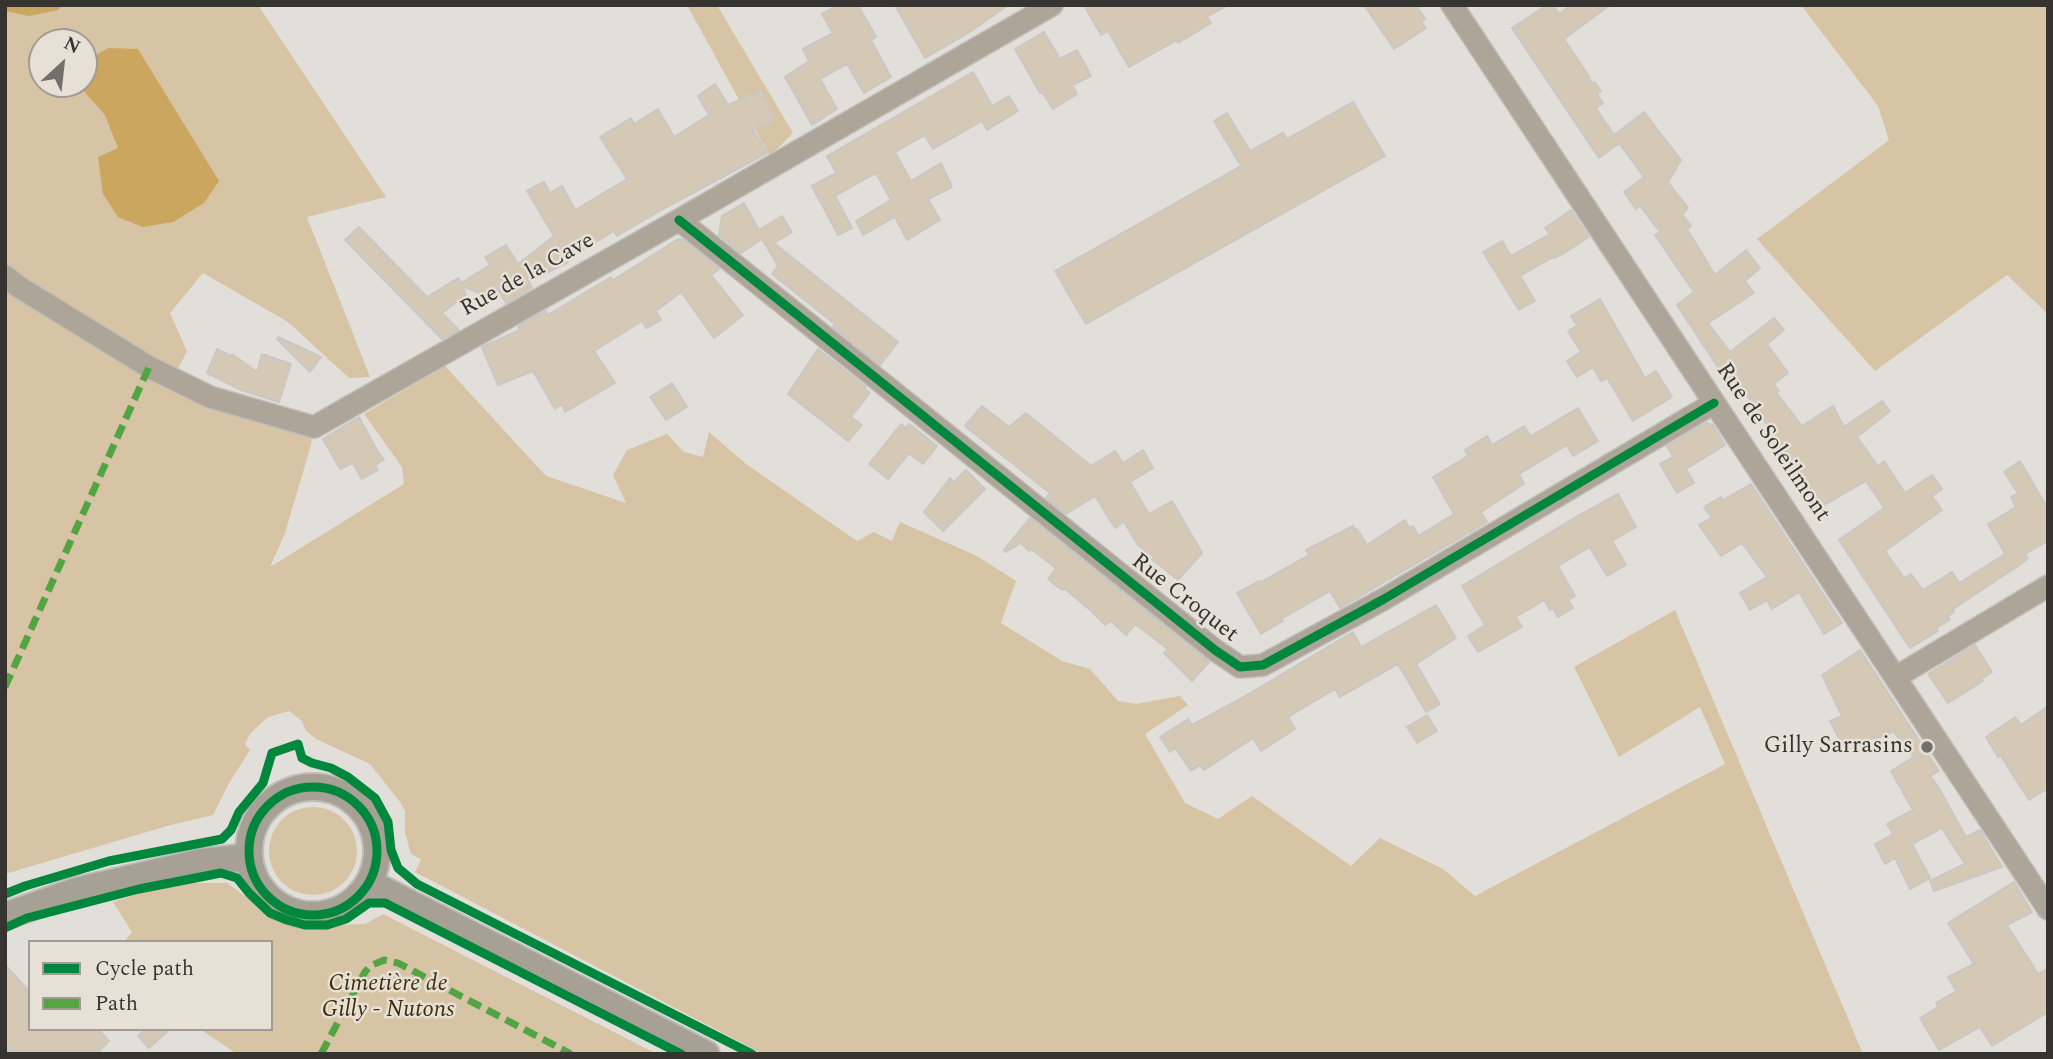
<!DOCTYPE html>
<meta charset="utf-8">
<style>
body{margin:0}
#map{position:relative;width:2053px;height:1059px;overflow:hidden;background:#e2dfda;font-family:Spectral,serif}
canvas{display:block}
.frame{position:absolute;inset:0;border:7px solid #363430;pointer-events:none}
.legend{position:absolute;left:28px;top:940px;width:245px;height:91px;box-sizing:border-box;background:#e6e0d7;border:2px solid #a09b94;margin:0;padding:9px 12px;list-style:none;font-size:21px;color:#363430}
.legend li{display:flex;align-items:center;gap:14px;height:35px}
.legend b{width:35px;border:2px solid #a09b94}
.north{position:absolute;left:28px;top:28px;width:70px;height:70px;box-sizing:border-box;background:#e6e0d7;border:2px solid #a09b94;border-radius:50%;rotate:27deg;font-size:19px;font-weight:700;line-height:28px;text-align:center;color:#363430}
.north::after{content:'';display:block;margin:auto;width:24px;height:32px;background:#72706c;clip-path:polygon(50% 0,100% 100%,50% 72%,0 100%)}
</style>
<div id="map">
<canvas width="2053" height="1059"></canvas>
<div class="frame"></div>
<ul class="legend">
<li><b style="height:9px;background:#00873e"></b>Cycle path</li>
<li><b style="height:9px;background:#53a544"></b>Path</li>
</ul>
<div class="north">N</div>
</div>
<script>
const c = document.querySelector('canvas').getContext('2d');
c.lineJoin = 'round';
function fillPath(path, color) {
  c.fillStyle = color;
  c.fill(path, 'evenodd');
}
function toPath(rows) {
  const path = new Path2D();
  for (const r of rows) {
    if (r.length === 3) {
      path.moveTo(r[0] + r[2], r[1]);
      path.arc(r[0], r[1], r[2], 0, 2 * Math.PI);
      continue;
    }
    path.moveTo(r[0], r[1]);
    for (let i = 2; i < r.length; i += 2) path.lineTo(r[i], r[i + 1]);
  }
  return path;
}
function trace(path, color, width, dash) {
  c.strokeStyle = color;
  c.lineWidth = width;
  c.lineCap = dash ? 'butt' : 'round';
  c.setLineDash(dash || []);
  c.stroke(path);
}
function drawText(font, color, halo, rows, align = 'center') {
  c.font = font + ' Spectral,serif';
  c.lineWidth = 5;
  c.setLineDash([]);
  c.textBaseline = 'middle';
  c.strokeStyle = halo;
  c.fillStyle = color;
  for (const [text, x, y, turn = 0] of rows) {
    c.save();
    c.translate(x, y);
    c.rotate((+turn || 0) * Math.PI / 180);
    c.textAlign = isNaN(turn) ? turn : align;
    if (halo) c.strokeText(text, 0, 0);
    c.fillText(text, 0, 0);
    c.restore();
  }
}
const green = toPath([
 [5,5,258,5,386,197,307,217,370,377,349,378,288,322,203,273,170,313,187,351,176,373,314,427,311,445,285,533,270,567,404,484,402,467,364,414,445,366,546,476,626,503,613,475,627,450,667,434,684,452,703,457,709,432,746,464,857,541,874,532,892,541,900,522,977,556,1016,581,1001,623,1062,661,1090,669,1118,701,1136,704,1180,696,1188,705,1145,734,1185,803,1218,819,1252,796,1351,866,1380,838,1443,869,1475,896,1725,764,1700,707,1619,757,1574,667,1675,610,1863,1054,763,1054,415,872,421,859,411,854,405,833,405,811,400,802,370,764,316,739,306,731,302,721,289,711,268,717,250,734,245,744,250,750,228,785,213,815,167,826,5,874],
 [42,42,84,42,84,84,42,84],
 [687,5,717,5,793,133,770,156],
 [1801,5,2048,5,2048,314,2007,275,1875,371,1757,239,1889,140,1878,106],
 [313,851,44],
 [171,883,227,883,282,923,339,925,365,924,383,914,657,1054,237,1054,200,1029,271,1029,271,942,124,942,132,932,113,902]
]);
const water = toPath([
 [5,5,62,5,58,10,29,16,5,11],
 [108,48,138,49,219,181,204,203,173,222,143,227,118,217,103,194,98,157,118,148,105,115,82,89,84,62]
]);
const building = toPath([
 [838,5,858,5,876,37,871,40,891,77,864,93,847,64,820,79,837,109,812,125,785,77,809,61,803,49,833,33,822,14,838,5],
 [895,5,1008,5,970,32,925,58,895,5],
 [1084,5,1228,5,1207,17,1211,23,1178,43,1177,40,1129,67,1108,31,1101,35,1084,5],
 [1364,5,1416,5,1425,19,1421,22,1426,28,1394,49,1364,5],
 [1547,5,1553,5,1559,14,1571,5,1610,5,1564,39,1590,78,1587,80,1595,83,1601,91,1597,94,1603,103,1596,108,1614,135,1644,112,1681,160,1668,182,1688,208,1682,214,1691,226,1687,229,1715,275,1746,250,1760,268,1745,281,1754,293,1708,323,1730,352,1774,318,1784,330,1767,344,1788,373,1774,384,1779,391,1776,392,1802,426,1833,406,1844,427,1882,401,1890,411,1857,437,1878,466,1884,461,1905,493,1932,475,1942,489,1932,496,1942,510,1885,551,1904,578,1911,574,1923,590,1952,572,1959,583,2005,554,1988,524,2016,507,2011,497,2018,493,2004,472,2020,461,2048,509,2048,541,2025,554,2028,558,2021,564,1953,609,1954,612,1948,616,1950,620,1936,628,1938,631,1910,648,1839,540,1884,508,1866,481,1819,508,1785,452,1778,456,1766,436,1772,432,1738,383,1732,388,1723,375,1677,305,1694,292,1655,235,1660,232,1640,206,1636,209,1624,192,1644,177,1619,143,1599,158,1512,28,1547,5],
 [1044,32,1060,59,1077,50,1091,76,1072,85,1077,94,1053,109,1042,92,1040,93,1015,49,1044,32],
 [973,72,992,106,1009,96,1018,111,987,130,982,121,933,149,925,135,895,152,911,181,941,163,952,187,928,199,940,220,907,240,895,217,863,235,856,221,891,200,876,173,835,196,852,228,838,235,812,186,836,173,827,156,973,72],
 [715,84,728,105,761,91,774,121,753,129,767,153,663,209,617,236,614,231,566,260,568,262,529,282,532,288,506,303,497,288,484,295,462,286,466,295,442,313,459,330,442,339,345,240,359,227,427,297,458,278,461,283,490,265,485,257,506,245,518,264,554,236,527,191,544,182,550,193,562,186,575,210,627,179,600,137,631,118,634,124,658,109,674,137,709,115,698,96,715,84],
 [1353,102,1385,156,1086,324,1055,271,1241,166,1214,121,1227,113,1250,151,1283,133,1287,139,1353,102],
 [744,203,759,230,782,216,792,232,774,243,898,342,880,365,833,327,835,324,772,274,778,266,762,239,741,253,719,235,722,216,744,203],
 [1571,210,1589,237,1564,253,1554,258,1553,257,1520,276,1535,301,1519,310,1483,252,1502,241,1511,256,1550,234,1545,228,1571,210],
 [678,239,684,240,719,269,711,275,743,315,714,338,681,292,656,311,661,320,646,328,642,321,594,351,615,383,565,412,562,404,555,409,533,371,498,385,482,347,520,330,518,326,546,311,548,315,611,277,613,280,678,239],
 [1600,299,1645,378,1656,371,1672,397,1633,421,1607,378,1601,381,1593,367,1577,377,1567,361,1581,352,1568,331,1577,326,1571,316,1600,299],
 [278,337,321,357,310,372,277,339,278,337],
 [217,349,231,356,232,354,257,372,262,354,291,364,279,402,241,390,207,373,217,349],
 [818,349,866,387,865,389,870,393,851,417,862,425,848,441,788,394,818,349],
 [672,383,687,407,666,420,650,397,672,383],
 [982,406,1009,427,1026,413,1091,466,1115,451,1123,463,1143,450,1153,468,1130,482,1149,514,1172,501,1202,553,1178,580,1152,559,1154,557,1138,545,1124,522,1115,528,1095,496,1066,514,1046,498,1050,493,965,426,982,406],
 [1578,408,1598,441,1573,456,1567,445,1519,474,1524,484,1481,512,1487,522,1340,608,1330,591,1281,619,1283,621,1261,634,1237,593,1260,581,1261,582,1309,555,1306,550,1353,526,1355,530,1357,529,1367,545,1405,520,1409,528,1413,526,1418,536,1454,514,1433,477,1468,456,1465,450,1487,436,1492,445,1524,426,1531,436,1578,408],
 [359,417,378,452,384,460,375,465,378,470,362,479,353,463,340,469,323,439,359,417],
 [1706,423,1713,425,1725,445,1686,469,1694,483,1677,493,1660,464,1673,457,1667,446,1706,423],
 [901,424,906,428,909,424,937,446,923,464,909,453,888,479,869,464,901,424],
 [966,470,985,489,943,531,924,512,950,478,954,482,966,470],
 [1751,484,1842,623,1824,634,1799,592,1772,609,1767,600,1750,610,1740,593,1767,577,1742,543,1721,556,1699,525,1712,518,1704,507,1721,497,1723,500,1751,484],
 [1618,494,1636,527,1612,541,1626,565,1607,576,1590,547,1558,566,1575,596,1568,600,1573,608,1558,617,1553,608,1550,610,1544,600,1516,617,1522,627,1478,652,1468,636,1485,625,1462,586,1576,517,1618,494],
 [1030,518,1207,660,1209,662,1192,681,1164,653,1168,649,1135,624,1126,635,1111,621,1105,625,1089,609,1064,588,1062,590,1048,579,1056,568,1031,549,1029,551,1021,543,1006,552,1004,550,1030,518],
 [1436,605,1456,638,1416,664,1440,704,1426,712,1398,664,1340,697,1335,689,1288,717,1295,729,1261,751,1253,738,1204,770,1200,765,1191,771,1175,748,1170,752,1160,737,1188,719,1192,725,1240,699,1353,632,1361,647,1436,605],
 [1975,645,1992,672,1981,679,1983,681,1948,703,1928,674,1975,645],
 [1860,650,1939,771,1930,776,1937,785,1966,837,1980,830,2002,867,1934,891,1930,881,1965,864,1942,828,1912,844,1930,878,1910,889,1895,858,1885,864,1875,844,1893,834,1887,824,1913,810,1891,771,1914,757,1893,731,1886,736,1842,744,1830,721,1842,716,1822,675,1860,650],
 [2048,706,2048,788,2029,800,2001,756,1998,757,1986,737,2015,717,2021,725,2048,706],
 [1427,715,1437,731,1417,743,1407,727,1427,715],
 [2014,882,2032,912,2007,925,2038,974,2048,969,2048,1012,1992,1046,1980,1027,1939,1050,1920,1018,1938,1007,1936,1003,1956,991,1948,977,1974,964,1948,923,2014,882],
 [5,965,30,992,30,1029,98,1029,109,1041,97,1054,10,1054,5,1049,5,965],
 [146,1029,170,1029,149,1048,138,1036,146,1029]
]);
const minor = toPath([
 [1452,5,2048,909],
 [679,220,1215,650,1240,667,1263,665,1384,599,1714,403],
 [5,276,19,287,149,367,210,397,314,427,679,220,1052,5],
 [1896,677,2048,586]
]);
const major = toPath([
 [313,851,64],
 [370,883,706,1054],
 [5,916,76,891,201,862,249,857]
]);
const quiet = toPath([
 [5,687,149,367],
 [321,1054,365,972,370,966,384,960,398,963,571,1054]
]);
const cycleway = toPath([
 [679,220,1215,650,1240,667,1263,665,1384,599,1714,403],
 [313,851,64],
 [5,894,25,886,109,861,222,839,231,830,239,812,263,783,272,753,298,744,302,758,312,763,331,768,348,777,375,798,388,822,391,850,398,868,417,884,752,1054],
 [5,928,27,918,139,889,221,873,237,878,249,893,270,913,287,920,305,925,327,925,346,919,369,903,385,903,681,1054]
]);
const markers = [
 [1927,747,7,"#72706c"]
];
const streetNames = [
 ["Rue de la Cave",528,276,-29],
 ["Rue de Soleilmont",1772,443,56],
 ["Rue Croquet",1184,599,38]
];
const poiNames = [
 ["Gilly Sarrasins",1913,747]
];
const parkNames = [
 ["Cimetière de",388,985],
 ["Gilly - Nutons",388,1011]
];
fillPath(green, '#d6c4a5');
fillPath(water, '#caa65f');
fillPath(building, '#d5c9b5');
trace(building, '#cac8c4', 2);
trace(minor, '#bfbdb9', 24);
trace(major, '#bfbdb9', 30);
trace(minor, '#ada598', 21);
trace(major, '#a7a195', 26);
trace(quiet, '#53a544', 7, [14, 7]);
trace(cycleway, '#00873e', 9);
for (const [x, y, r, color] of markers) {
  const dot = new Path2D();
  dot.arc(x, y, r, 0, 2 * Math.PI);
  c.fillStyle = color;
  c.fill(dot);
  trace(dot, '#e6e0d7', 2.5);
}
drawText('23px', '#363430', '#e6e0d7', streetNames);
drawText('23px', '#363430', '#e6e0d7', poiNames, 'right');
drawText('italic 23px', '#422d03', '#e6e0d7', parkNames);
</script>
